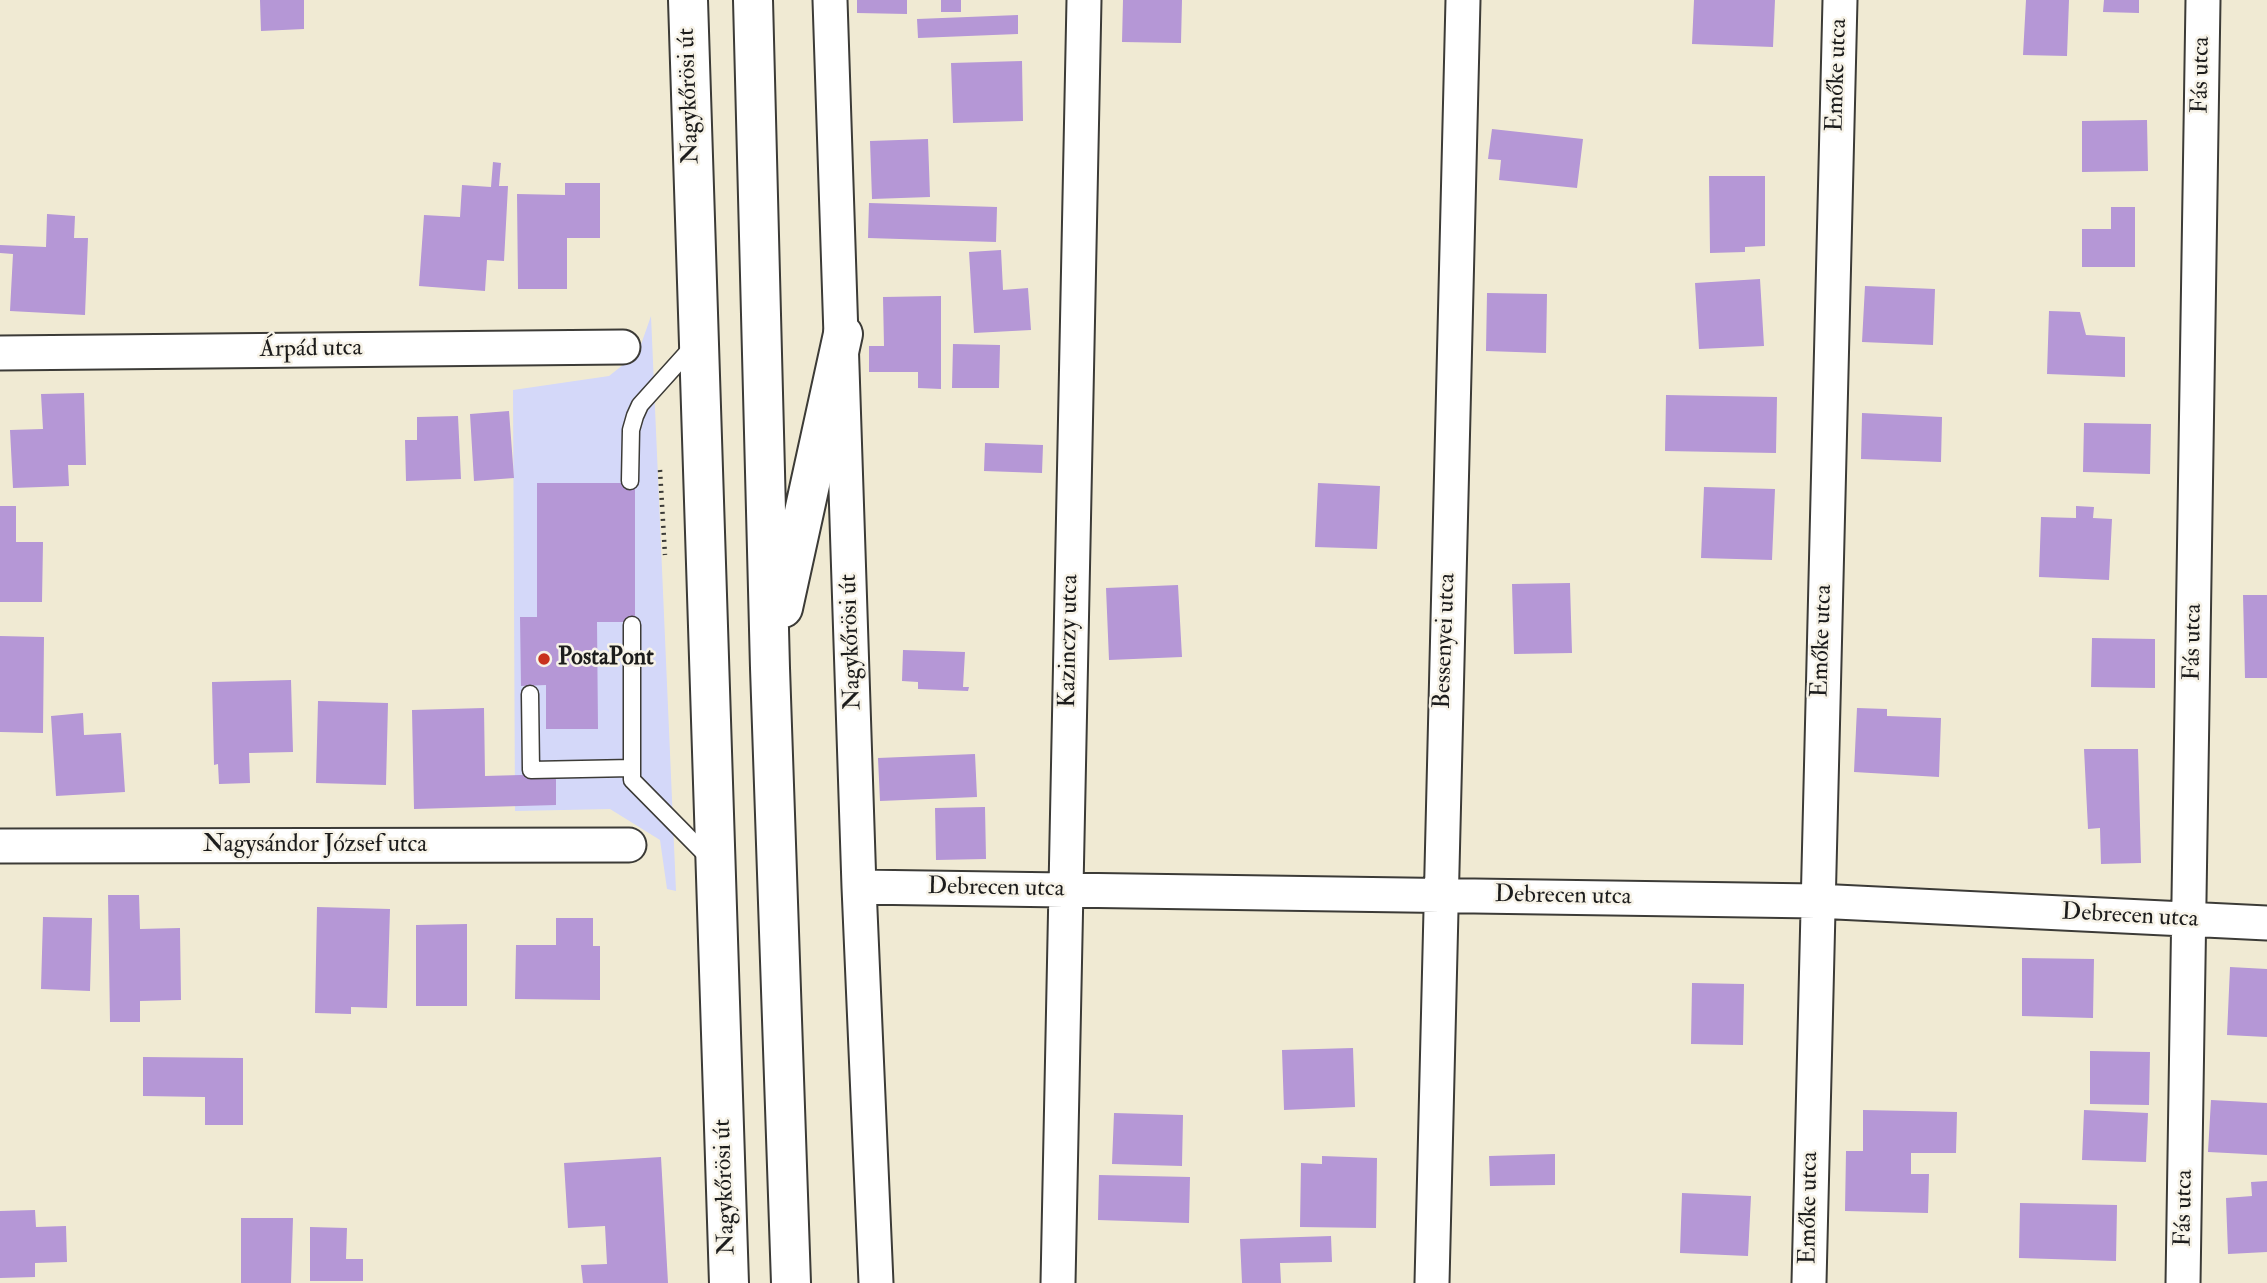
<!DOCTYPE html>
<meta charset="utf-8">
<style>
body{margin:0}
canvas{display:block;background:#f0ead3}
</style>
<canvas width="2267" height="1283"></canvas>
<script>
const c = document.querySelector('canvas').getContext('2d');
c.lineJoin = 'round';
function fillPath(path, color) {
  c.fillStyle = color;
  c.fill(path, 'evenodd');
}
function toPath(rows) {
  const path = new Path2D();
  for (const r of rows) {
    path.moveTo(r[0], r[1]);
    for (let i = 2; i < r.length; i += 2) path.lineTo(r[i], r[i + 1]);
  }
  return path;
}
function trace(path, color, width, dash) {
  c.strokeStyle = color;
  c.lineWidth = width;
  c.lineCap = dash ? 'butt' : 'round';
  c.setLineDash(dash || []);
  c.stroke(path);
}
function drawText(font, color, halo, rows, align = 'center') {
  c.font = font + ' "IM FELL Double Pica",serif';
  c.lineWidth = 5;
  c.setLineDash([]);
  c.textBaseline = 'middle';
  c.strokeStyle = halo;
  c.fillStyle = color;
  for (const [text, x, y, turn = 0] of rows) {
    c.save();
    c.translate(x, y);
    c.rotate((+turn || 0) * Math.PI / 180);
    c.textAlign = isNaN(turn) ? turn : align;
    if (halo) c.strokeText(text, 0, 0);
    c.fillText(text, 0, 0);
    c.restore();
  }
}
const built = toPath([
 [651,316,676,891,667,889,660,840,610,809,515,811,513,390,609,376,638,353]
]);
const building = toPath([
 [260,0,304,0,304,29,261,31],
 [857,0,907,0,907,14,857,13],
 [941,0,961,0,961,12,941,12],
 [1123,0,1182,0,1181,43,1122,42],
 [1694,0,1775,0,1773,47,1692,44],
 [2026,0,2069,0,2067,56,2023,55],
 [2104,0,2139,0,2139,13,2103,12],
 [1018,15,1018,34,918,38,917,19],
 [1022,61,1023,121,953,123,951,63],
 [2147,120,2148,171,2082,172,2082,121],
 [1492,129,1583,139,1577,188,1499,180,1501,160,1488,159],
 [928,139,930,197,872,199,870,141],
 [493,162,501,163,499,186,508,186,504,261,487,260,485,291,419,286,424,215,460,217,462,185,491,187],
 [1709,176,1765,176,1765,246,1745,247,1745,252,1710,253],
 [565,183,600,183,600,238,567,238,567,289,518,289,517,194,565,195],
 [869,203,997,207,996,242,868,238],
 [2111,207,2135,207,2135,267,2082,267,2082,229,2111,229],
 [47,214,75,216,74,238,88,238,85,315,10,311,13,254,0,253,0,245,46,247],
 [1001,250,1003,290,1028,288,1031,330,974,333,969,252],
 [1760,279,1764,346,1699,349,1695,283],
 [1865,286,1935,289,1933,345,1862,342],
 [1487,293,1547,294,1546,353,1486,351],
 [941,296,941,389,918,388,918,372,869,372,869,346,884,346,883,297],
 [2049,311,2080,312,2086,335,2125,337,2125,377,2047,374],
 [953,344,1000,345,999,388,952,388],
 [84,393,86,465,68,465,69,486,13,488,10,430,43,429,41,394],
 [1666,395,1777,397,1776,453,1665,451],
 [509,411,514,478,474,481,470,414],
 [1862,413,1942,417,1941,462,1861,459],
 [458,416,461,479,406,481,405,440,417,440,417,417],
 [2084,423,2151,424,2150,474,2083,472],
 [985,443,1043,445,1042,473,984,471],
 [537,483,635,483,635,622,597,622,598,729,546,729,546,685,521,686,520,617,537,617],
 [1318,483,1380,486,1377,549,1315,547],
 [1704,487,1775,489,1772,560,1701,558],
 [0,506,16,506,16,542,43,542,42,602,0,602],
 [2076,506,2094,507,2093,518,2112,519,2109,580,2039,577,2041,517,2076,518],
 [1570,583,1572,653,1514,654,1512,584],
 [1178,585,1182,657,1109,660,1106,588],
 [2243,595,2267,595,2267,678,2245,678],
 [0,636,44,637,43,733,0,732],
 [2092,638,2155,639,2155,688,2091,687],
 [903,650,965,652,963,687,969,687,968,691,918,689,918,682,902,681],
 [291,680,293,752,249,753,250,783,219,784,218,764,214,765,212,682],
 [318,701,388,703,386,785,316,783],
 [484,708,485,776,556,774,556,805,414,809,412,710],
 [1857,708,1887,709,1887,716,1941,718,1939,777,1854,772],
 [83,713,84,735,121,733,125,792,56,796,51,716],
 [2084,749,2138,749,2141,863,2101,864,2100,828,2088,829],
 [975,754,977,797,880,801,878,758],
 [985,807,986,859,936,860,935,808],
 [108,895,139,895,140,929,180,928,181,1000,140,1001,140,1022,110,1022],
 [317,907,390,909,387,1008,351,1007,351,1014,315,1013],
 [43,917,92,918,90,991,41,989],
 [556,918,593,918,593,946,600,946,600,1000,515,999,516,945,556,945],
 [467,924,467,1006,416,1006,416,925],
 [2022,958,2094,959,2093,1018,2022,1016],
 [2230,967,2267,969,2267,1037,2227,1035],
 [1692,983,1744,984,1743,1045,1691,1044],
 [1353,1048,1355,1107,1284,1110,1282,1050],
 [2090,1051,2150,1052,2149,1105,2090,1104],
 [143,1057,243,1058,243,1125,205,1125,205,1097,143,1096],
 [2211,1100,2267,1103,2267,1155,2208,1152],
 [1863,1110,1957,1112,1956,1153,1911,1153,1911,1174,1929,1174,1928,1213,1845,1211,1846,1151,1863,1151],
 [2084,1110,2148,1113,2146,1162,2082,1160],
 [1114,1113,1183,1115,1182,1166,1112,1164],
 [1555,1154,1555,1185,1490,1186,1489,1156],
 [1322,1156,1377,1158,1376,1228,1300,1227,1301,1163,1322,1164],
 [661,1157,668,1283,583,1283,581,1265,607,1264,605,1226,568,1228,564,1163],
 [1099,1175,1190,1177,1189,1223,1098,1220],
 [2267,1181,2267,1252,2228,1254,2226,1198,2252,1196,2251,1182],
 [1682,1193,1751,1196,1748,1256,1680,1253],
 [2020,1203,2117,1205,2116,1261,2019,1258],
 [35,1210,36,1227,66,1226,67,1262,35,1263,35,1277,0,1278,0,1211],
 [241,1218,293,1218,291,1283,241,1283],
 [310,1227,347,1228,346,1259,363,1259,363,1281,310,1281],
 [1331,1236,1332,1262,1280,1263,1281,1283,1242,1283,1240,1239]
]);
const path = toPath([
 [660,470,665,555]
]);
const lane = toPath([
 [630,481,631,430,635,416,640,405,694,345],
 [632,625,632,780,711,860],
 [530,694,531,770,632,768]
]);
const street = toPath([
 [830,0,859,887,876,1283],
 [0,353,623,347],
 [0,846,629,845],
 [859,887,1816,901,2267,923],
 [1058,1283,1084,0],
 [1432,1283,1463,0],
 [1809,1283,1840,0],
 [2183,1283,2203,0]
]);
const primary = toPath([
 [688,0,729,1283],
 [753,0,770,668,791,1283],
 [783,608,843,334]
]);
const markers = [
 [544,659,7,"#c8321e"]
];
const streetNames = [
 ["Emőke utca",1838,75,-88],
 ["Fás utca",2202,75,-89],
 ["Nagykőrösi út",690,96,-92],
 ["Árpád utca",311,350,-1],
 ["Kazinczy utca",1070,641,-89],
 ["Bessenyei utca",1446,641,-88],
 ["Emőke utca",1823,641,-88],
 ["Nagykőrösi út",852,642,-92],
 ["Fás utca",2194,642,-89],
 ["Nagysándor József utca",315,846],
 ["Debrecen utca",996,889,1],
 ["Debrecen utca",1563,897,1],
 ["Debrecen utca",2130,917,3],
 ["Nagykőrösi út",726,1187,-92],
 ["Emőke utca",1810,1208,-89],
 ["Fás utca",2185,1208,-89]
];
const poiNames = [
 ["PostaPont",558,659]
];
fillPath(built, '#d4d8f9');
fillPath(building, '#b597d6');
trace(lane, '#3c3b37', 19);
trace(street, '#3c3b37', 37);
trace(primary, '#3c3b37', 42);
trace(path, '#3c3b37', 4.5, [2, 5]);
trace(lane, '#fff', 16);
trace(street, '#fff', 33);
trace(primary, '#fff', 38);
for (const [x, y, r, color] of markers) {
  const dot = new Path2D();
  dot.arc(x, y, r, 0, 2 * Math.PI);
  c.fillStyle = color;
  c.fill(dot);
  trace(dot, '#f7f3e8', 2.5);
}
drawText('24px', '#1c1c1c', '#f7f3e8', streetNames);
drawText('bold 24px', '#1c1c1c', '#f7f3e8', poiNames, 'left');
</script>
